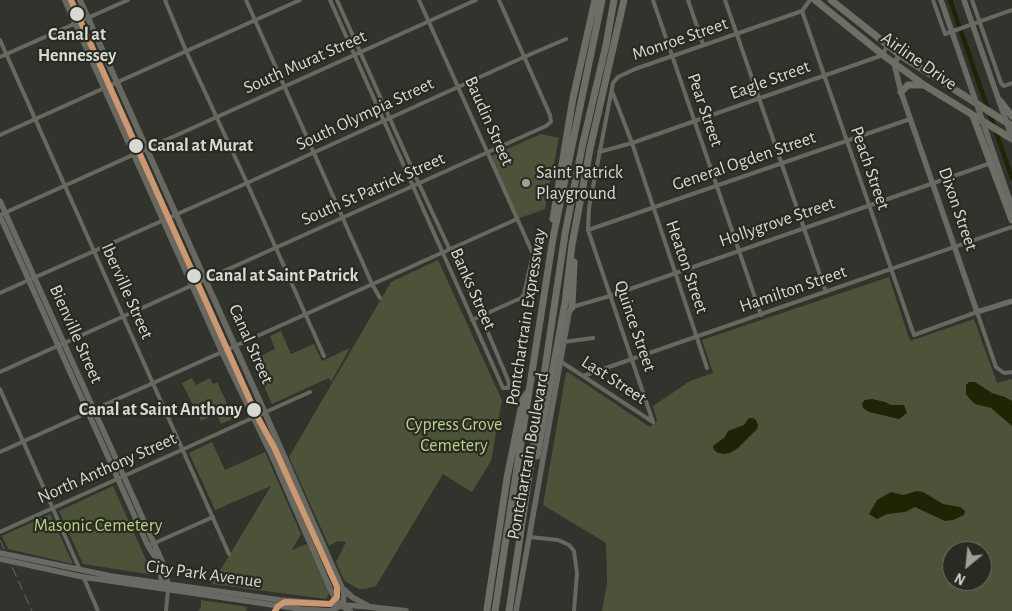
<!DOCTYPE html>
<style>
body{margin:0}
#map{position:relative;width:1012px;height:611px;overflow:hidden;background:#31332d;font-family:"Alegreya Sans",sans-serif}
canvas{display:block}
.north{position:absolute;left:942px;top:541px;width:50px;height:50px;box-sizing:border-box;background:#282b21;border:1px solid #6e7168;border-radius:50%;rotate:208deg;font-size:14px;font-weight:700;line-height:20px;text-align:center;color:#d7d9d3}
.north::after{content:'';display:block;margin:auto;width:18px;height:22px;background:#9d9f99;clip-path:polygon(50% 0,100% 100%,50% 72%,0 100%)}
</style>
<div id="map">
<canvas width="1012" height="611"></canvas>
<div class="north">N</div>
</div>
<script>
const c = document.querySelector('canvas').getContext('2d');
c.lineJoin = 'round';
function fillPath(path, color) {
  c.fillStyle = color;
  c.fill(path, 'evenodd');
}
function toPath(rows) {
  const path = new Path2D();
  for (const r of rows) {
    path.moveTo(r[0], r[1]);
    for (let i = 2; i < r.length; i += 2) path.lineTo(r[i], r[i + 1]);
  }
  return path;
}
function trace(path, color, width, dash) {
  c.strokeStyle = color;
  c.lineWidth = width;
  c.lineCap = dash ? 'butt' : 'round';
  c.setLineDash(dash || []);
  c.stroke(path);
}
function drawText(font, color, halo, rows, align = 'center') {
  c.font = font + ' "Alegreya Sans",sans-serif';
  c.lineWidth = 4.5;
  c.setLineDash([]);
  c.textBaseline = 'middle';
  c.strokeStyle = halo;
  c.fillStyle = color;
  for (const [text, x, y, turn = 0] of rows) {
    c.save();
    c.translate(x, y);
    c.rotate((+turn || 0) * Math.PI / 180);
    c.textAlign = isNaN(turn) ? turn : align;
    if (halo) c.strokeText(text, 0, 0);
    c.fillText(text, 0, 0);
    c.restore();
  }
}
const green = toPath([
 [541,134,559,138,545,209,517,219,489,157],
 [438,260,502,400,491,461,472,492,443,474,376,586,365,589,359,589,346,582,342,576,336,562,346,542,338,541,329,546,289,457,391,282],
 [889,277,910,341,974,319,997,383,1012,379,1012,611,602,611,607,583,606,543,543,505,566,373,568,372,650,427,657,421,653,406,690,381,713,373,702,340],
 [952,551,982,551,982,581,952,581],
 [281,331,291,354,314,344,322,361,350,348,331,382,329,378,272,404,252,360,275,349,270,336],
 [192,378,196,385,210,378,213,384,217,382,234,418,221,424,216,414,201,421,182,383],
 [212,442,225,470,265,452,301,534,292,550,307,544,329,594,326,599,212,584,271,486,215,510,189,453],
 [113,486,153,575,83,564,59,511],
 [50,514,73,564,8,549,2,536],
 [201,600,241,606,247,607,246,611,198,611,201,607]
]);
const water = toPath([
 [969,382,975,382,992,393,1005,397,1012,401,1012,426,991,408,975,404,969,398,966,394,966,385],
 [872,399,885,402,891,405,904,405,907,413,899,419,869,412,863,408,862,403,865,400],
 [749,418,753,418,756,420,758,425,757,429,738,448,730,453,725,454,718,453,714,450,713,446,725,437,728,431,744,425],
 [917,491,923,492,943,504,960,507,965,511,964,515,953,520,945,521,915,507,905,512,887,514,877,519,869,514,877,500,891,492,903,495]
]);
const canal = toPath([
 [950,0,1012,178]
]);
const street = toPath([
 [165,0,186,51,247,183,324,356],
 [246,0,372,284,380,298],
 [330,0,503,388,508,388,509,384,508,380,481,316,419,184,337,0],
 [419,0,533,254,524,294,521,298,472,320],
 [653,0,761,315],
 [688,0,703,44],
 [725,0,826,292],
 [933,0,945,34,1012,10],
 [972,0,1001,83,1004,86,1012,83],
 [802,11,914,335,977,312,996,367,1004,373,1012,372],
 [0,40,229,554],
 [0,57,128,0],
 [612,91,632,143,707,368],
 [0,135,300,0],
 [599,152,632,143,883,55,887,45],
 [0,215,476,0],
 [588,230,910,119],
 [0,293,247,183,524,57,566,39],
 [572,307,610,296,991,163],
 [563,342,593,338],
 [560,361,653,422],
 [0,372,546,126,551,122,550,115,499,0],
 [583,376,1012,227],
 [0,389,80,570],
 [653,422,588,230,589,208,613,83,618,77,635,69,802,11,810,0],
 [0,452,517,219],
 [0,532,310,392],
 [530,537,558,540,569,545,574,551,577,573,574,611],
 [148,546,213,517],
 [83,576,98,611],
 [166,611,168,590]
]);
const secondary = toPath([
 [900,55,894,63,901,92,977,312,1012,301],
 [0,201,166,570,168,590],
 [0,216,148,546,155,557,160,570,162,583,168,590],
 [0,553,111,576,280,600,370,607],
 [0,559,83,577,300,609,332,611],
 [330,611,343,605,344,593,342,588],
 [516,611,569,313,572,307]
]);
const primary = toPath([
 [65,0,222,352,275,462,331,591,339,604,350,611],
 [80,0,265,413,342,588,352,597,370,607,406,611]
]);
const highway = toPath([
 [815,0,883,55,924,85,1012,139],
 [831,0,900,55,1012,126],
 [901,92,908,85,924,85],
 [1000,101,1012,116],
 [973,116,1012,220],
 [553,219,573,98,595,0],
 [572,307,574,262],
 [537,456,565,303,572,245,590,149,624,0],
 [507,532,553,238,602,0],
 [487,609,507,478,523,399,529,391],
 [509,611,565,234,582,147,606,45,614,0]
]);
const rail = toPath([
 [0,540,32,611]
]);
const secondaryBridge = toPath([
 [941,0,1012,207],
 [964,0,1012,138]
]);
const highwayBridge = toPath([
 [495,611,507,532]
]);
const tram1 = toPath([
 [71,0,257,416,274,447,337,587,337,597,330,604,285,602,278,606,275,611]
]);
const markers = [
 [77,14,8,"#d7d9d3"],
 [136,146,8,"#d7d9d3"],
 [526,183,5,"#9d9f99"],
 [194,276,8,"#d7d9d3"],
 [254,410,8,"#d7d9d3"]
];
const stopNames = [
 ["Canal at",77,35,"center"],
 ["Hennessey",77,56,"center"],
 ["Canal at Murat",148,146],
 ["Canal at Saint Patrick",206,276],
 ["Canal at Saint Anthony",242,410,"right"]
];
const streetNames = [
 ["Monroe Street",680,39,-19],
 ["Airline Drive",919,61,35],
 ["South Murat Street",305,62,-24],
 ["Eagle Street",770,80,-20],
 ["Pear Street",705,110,71],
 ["South Olympia Street",365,114,-25],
 ["Baudin Street",489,121,66],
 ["General Ogden Street",744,161,-19],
 ["Peach Street",870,168,71],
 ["South St Patrick Street",373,189,-24],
 ["Dixon Street",958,209,71],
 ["Hollygrove Street",777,222,-19],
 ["Heaton Street",687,267,71],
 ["Banks Street",473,289,66],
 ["Hamilton Street",793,289,-19],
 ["Iberville Street",127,291,66],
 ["Pontchartrain Expressway",526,317,-81],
 ["Quince Street",635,326,71],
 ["Bienville Street",76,334,66],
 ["Canal Street",251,344,66],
 ["Last Street",614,380,33],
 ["Pontchartrain Boulevard",528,456,-80],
 ["North Anthony Street",107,468,-24],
 ["City Park Avenue",204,574,8]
];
const poiNames = [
 ["Saint Patrick",536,173],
 ["Playground",536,194]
];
const parkNames = [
 ["Cypress Grove",454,425],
 ["Cemetery",454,446],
 ["Masonic Cemetery",98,526]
];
fillPath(green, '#4c5339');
fillPath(water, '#1e2404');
trace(canal, '#1e2404', 4.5);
trace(street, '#676961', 4);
trace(secondary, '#686a63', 5.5);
trace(primary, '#676960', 6);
trace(highway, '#6c6f65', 7);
trace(rail, '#676963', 1, [10, 5]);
trace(secondaryBridge, '#686a63', 5.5);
trace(highwayBridge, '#6c6f65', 7);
trace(tram1, '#cd976f', 6);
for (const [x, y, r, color] of markers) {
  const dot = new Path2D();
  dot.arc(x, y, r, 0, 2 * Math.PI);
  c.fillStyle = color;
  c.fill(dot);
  trace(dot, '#282b21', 2);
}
drawText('bold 18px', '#d7d9d3', '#282b21', stopNames, 'left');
drawText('18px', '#d7d9d3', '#282b21', streetNames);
drawText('18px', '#d7d9d3', '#282b21', poiNames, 'left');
drawText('18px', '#bdd185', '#282b21', parkNames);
</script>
